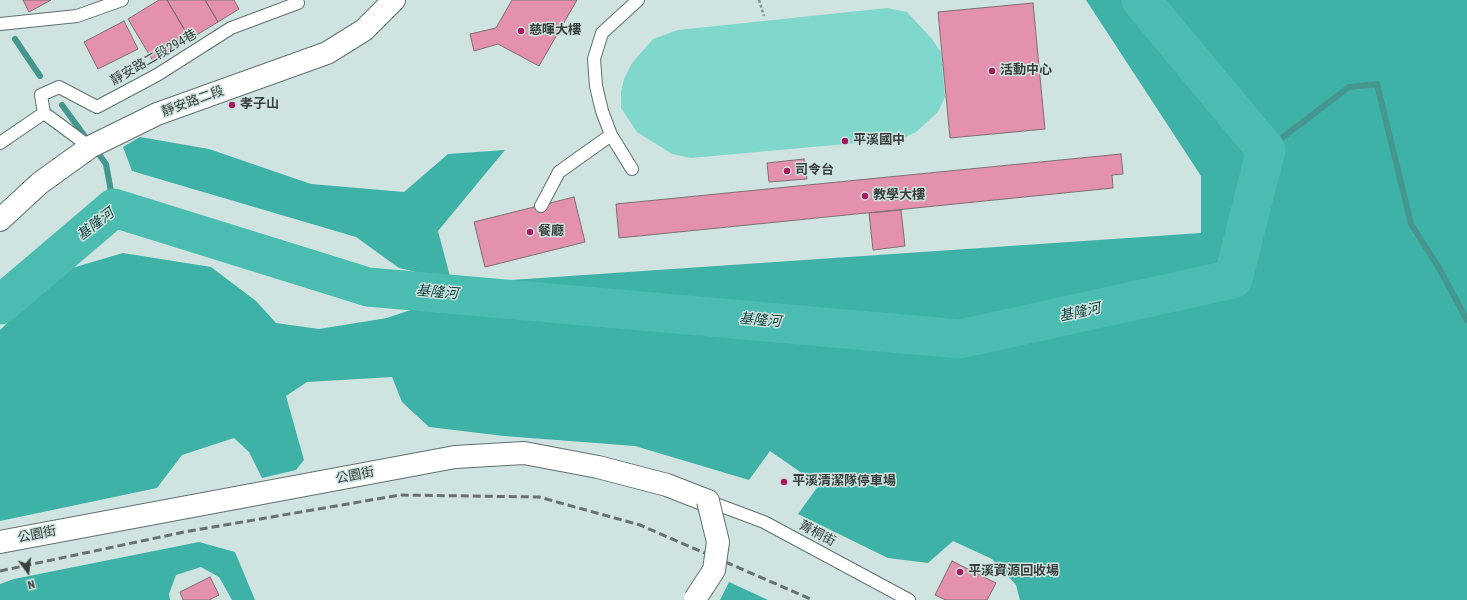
<!DOCTYPE html>
<meta charset="utf-8">
<style>
body{margin:0}
#map{position:relative;width:1467px;height:600px;overflow:hidden;background:#cfe4e1;font-family:"Roboto Condensed",sans-serif}
canvas{display:block}
.north{position:absolute;left:8px;top:552px;width:40px;height:40px;-webkit-text-stroke:3px #cfe4e1;paint-order:stroke;rotate:165deg;font-size:11px;font-weight:700;line-height:16px;text-align:center;color:#373f3e}
.north::after{content:'';display:block;margin:auto;width:14px;height:18px;background:#373f3e;clip-path:polygon(50% 0,100% 100%,50% 72%,0 100%)}
</style>
<div id="map">
<canvas width="1467" height="600"></canvas>
<div class="north">N</div>
</div>
<script>
const c = document.querySelector('canvas').getContext('2d');
c.lineJoin = 'round';
function fillPath(path, color) {
  c.fillStyle = color;
  c.fill(path, 'evenodd');
}
function toPath(rows) {
  const path = new Path2D();
  for (const r of rows) {
    path.moveTo(r[0], r[1]);
    for (let i = 2; i < r.length; i += 2) path.lineTo(r[i], r[i + 1]);
  }
  return path;
}
function trace(path, color, width, dash) {
  c.strokeStyle = color;
  c.lineWidth = width;
  c.lineCap = dash ? 'butt' : 'round';
  c.setLineDash(dash || []);
  c.stroke(path);
}
function drawText(font, color, halo, rows, align = 'center') {
  c.font = font + ' "Roboto Condensed","Noto Sans TC",sans-serif';
  c.lineWidth = 3;
  c.setLineDash([]);
  c.textBaseline = 'middle';
  c.strokeStyle = halo;
  c.fillStyle = color;
  for (const [text, x, y, turn = 0] of rows) {
    c.save();
    c.translate(x, y);
    c.rotate((+turn || 0) * Math.PI / 180);
    c.textAlign = isNaN(turn) ? turn : align;
    if (halo) c.strokeText(text, 0, 0);
    c.fillText(text, 0, 0);
    c.restore();
  }
}
const green = toPath([
 [887,8,907,12,932,39,941,52,945,97,938,112,916,132,901,139,691,158,672,154,637,132,621,108,621,92,624,79,632,63,653,39,678,30]
]);
const forest = toPath([
 [1086,0,1467,0,1467,600,1020,600,1016,585,992,559,953,541,928,563,888,558,798,514,819,485,770,451,749,480,635,446,504,436,429,427,402,402,392,377,307,382,286,396,304,460,296,470,262,478,249,452,234,438,182,455,157,488,0,521,0,330,30,301,72,268,123,253,211,267,256,301,276,323,319,329,387,318,428,304,421,273,399,268,356,237,132,171,123,147,140,137,209,149,311,184,404,192,448,154,505,150,438,231,452,284,1201,233,1201,176],
 [199,542,235,552,255,600,232,600,219,577,201,567,176,575,169,594,170,600,0,600,0,584,14,579],
 [729,582,768,600,720,600]
]);
const stream = toPath([
 [15,39,40,76],
 [62,105,89,142],
 [95,149,106,164,114,208],
 [1266,150,1349,87,1377,84,1411,224,1439,268,1467,320]
]);
const river = toPath([
 [0,305,114,208,368,287,960,339,1233,279,1266,150,1141,0]
]);
const building = toPath([
 [23,0,51,0,29,12,23,0],
 [159,0,167,0,190,39,153,61,128,19,159,0],
 [167,0,205,0,218,22,190,39,167,0],
 [205,0,234,0,239,9,218,22,205,0],
 [512,0,577,0,539,66,498,44,474,51,470,34,496,28,512,0],
 [1033,3,1045,129,950,138,938,12,1033,3],
 [124,21,138,49,98,69,84,42,124,21],
 [1121,154,1123,174,1112,175,1113,188,619,238,616,204,1121,154],
 [804,159,807,179,769,182,767,163,804,159],
 [574,197,585,242,485,267,474,222,574,197],
 [901,210,905,246,873,250,869,213,901,210],
 [952,561,996,583,987,600,946,600,935,595,952,561],
 [210,577,219,595,209,600,183,600,180,592,210,577]
]);
const path = toPath([
 [759,0,764,16]
]);
const service = toPath([
 [0,24,77,16,122,0],
 [44,113,41,95,59,87,97,107,157,75,231,28,298,3],
 [0,143,44,113,90,147],
 [632,169,611,135,602,111,596,86,594,59,602,33,638,0],
 [541,206,559,172,611,135],
 [708,501,764,522,909,600]
]);
const tertiary = toPath([
 [0,542,455,457,524,453,598,467,667,485,708,501]
]);
const secondary = toPath([
 [0,220,40,183,90,147,157,114,327,53,364,30,394,0]
]);
const rail = toPath([
 [0,571,184,532,400,495,539,497,640,525,813,600]
]);
const tertiaryBridge = toPath([
 [695,599,714,570,718,542,708,501]
]);
const markers = [
 [521,31,4,"#a61a5f"],
 [992,71,4,"#a61a5f"],
 [232,105,4,"#a61a5f"],
 [845,141,4,"#a61a5f"],
 [787,171,4,"#a61a5f"],
 [865,196,4,"#a61a5f"],
 [530,232,4,"#a61a5f"],
 [784,482,4,"#a61a5f"],
 [960,572,4,"#a61a5f"]
];
const poiNames = [
 ["慈暉大樓",529,31],
 ["活動中心",1000,71],
 ["孝子山",240,105],
 ["平溪國中",853,141],
 ["司令台",795,171],
 ["教學大樓",873,196],
 ["餐廳",538,232],
 ["平溪清潔隊停車場",792,482],
 ["平溪資源回收場",968,572]
];
const streetNames = [
 ["靜安路二段294巷",154,58,-30],
 ["靜安路二段",193,102,-20],
 ["公園街",355,476,-11],
 ["菁桐街",817,534,28],
 ["公園街",37,535,-11]
];
const waterNames = [
 ["基隆河",96,225,-38],
 ["基隆河",437,293,5],
 ["基隆河",1080,313,-12],
 ["基隆河",760,321,5]
];
fillPath(green, '#80d7cc');
fillPath(forest, '#3eb2a6');
trace(stream, '#44968e', 6);
trace(river, '#4abcb0', 39);
fillPath(building, '#e391ae');
trace(building, '#7e6e73', 1);
trace(service, '#5f716e', 14);
trace(tertiary, '#5f716e', 24);
trace(secondary, '#5f716e', 24);
trace(path, '#859492', 2.5, [3, 2]);
trace(service, '#fff', 12);
trace(tertiary, '#fff', 22);
trace(secondary, '#fff', 22);
trace(rail, '#667270', 3, [8, 4]);
trace(tertiaryBridge, '#5f716e', 24, []);
trace(tertiaryBridge, '#fff', 22);
for (const [x, y, r, color] of markers) {
  const dot = new Path2D();
  dot.arc(x, y, r, 0, 2 * Math.PI);
  c.fillStyle = color;
  c.fill(dot);
  trace(dot, '#cfe4e1', 1.5);
}
drawText('bold 13px', '#373f3e', '#cfe4e1', poiNames, 'left');
drawText('13px', '#373f3e', '#cfe4e1', streetNames);
drawText('italic 14px', '#063d38', '#cfe4e1', waterNames);
</script>
